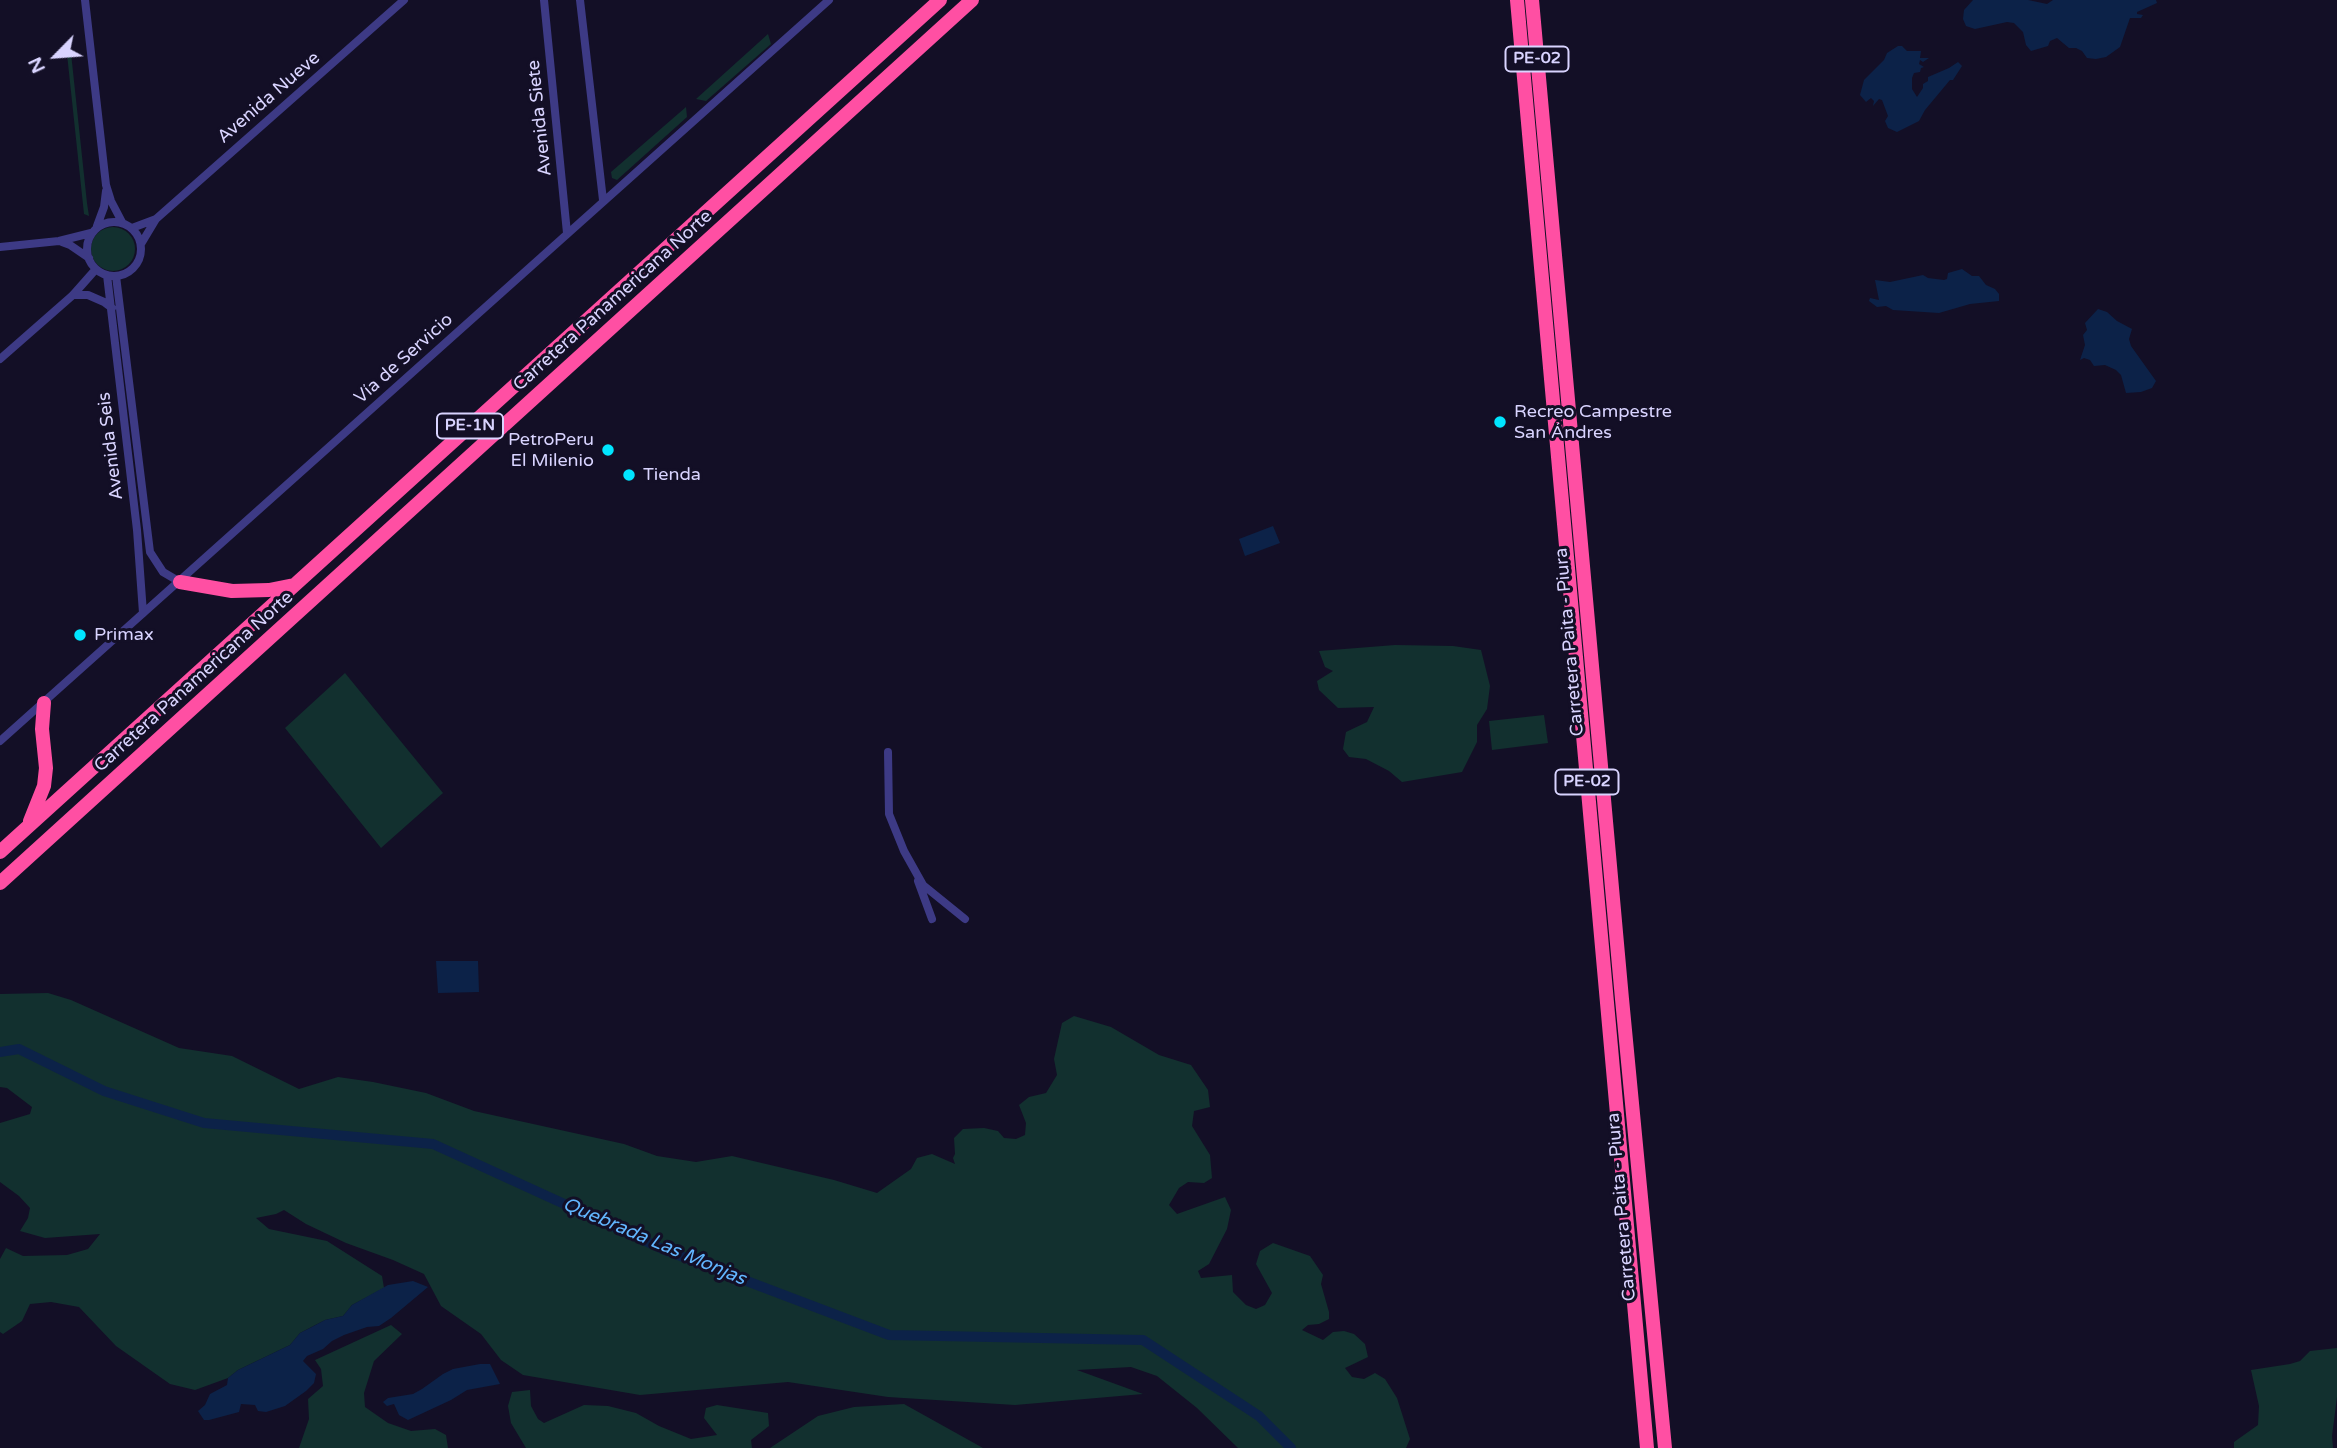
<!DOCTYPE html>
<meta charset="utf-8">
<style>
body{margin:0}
#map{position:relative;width:2337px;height:1448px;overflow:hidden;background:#130f26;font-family:"Varela Round",sans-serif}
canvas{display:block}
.north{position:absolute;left:21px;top:21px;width:70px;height:70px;-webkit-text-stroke:5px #130f26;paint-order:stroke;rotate:245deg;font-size:19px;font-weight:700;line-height:28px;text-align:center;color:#d9d4ff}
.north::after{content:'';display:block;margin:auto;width:24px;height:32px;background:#d9d4ff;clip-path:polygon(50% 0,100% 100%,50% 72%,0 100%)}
</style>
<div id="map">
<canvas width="2337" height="1448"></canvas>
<div class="north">N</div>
</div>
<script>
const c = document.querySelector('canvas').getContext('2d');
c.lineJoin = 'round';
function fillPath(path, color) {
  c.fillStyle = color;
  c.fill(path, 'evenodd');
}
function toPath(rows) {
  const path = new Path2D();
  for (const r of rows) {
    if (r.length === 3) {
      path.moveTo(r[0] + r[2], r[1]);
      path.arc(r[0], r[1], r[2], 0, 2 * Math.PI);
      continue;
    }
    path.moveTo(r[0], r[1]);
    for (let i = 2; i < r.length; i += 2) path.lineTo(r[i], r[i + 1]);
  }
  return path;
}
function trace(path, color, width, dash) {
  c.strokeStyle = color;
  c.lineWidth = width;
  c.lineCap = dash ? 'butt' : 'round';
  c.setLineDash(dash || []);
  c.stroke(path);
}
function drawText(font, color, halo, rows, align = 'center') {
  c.font = font + ' "Varela Round",sans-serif';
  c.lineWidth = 6;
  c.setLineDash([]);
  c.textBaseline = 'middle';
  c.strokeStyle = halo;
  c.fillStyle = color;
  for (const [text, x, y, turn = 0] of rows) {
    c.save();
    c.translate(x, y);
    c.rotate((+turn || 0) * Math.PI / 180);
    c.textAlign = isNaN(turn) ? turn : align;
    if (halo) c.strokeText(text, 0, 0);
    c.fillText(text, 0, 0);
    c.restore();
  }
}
const green = toPath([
 [768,34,771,44,706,101,696,99],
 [71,53,87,203,89,216,84,214,67,54],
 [686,107,687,117,617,180,612,178,611,172],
 [113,249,22],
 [1395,645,1453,646,1481,650,1490,686,1487,709,1477,725,1477,742,1462,772,1402,782,1389,771,1366,759,1349,757,1343,749,1346,732,1367,722,1374,707,1338,708,1319,690,1317,681,1333,671,1325,667,1319,651],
 [345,673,443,793,381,848,285,728],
 [1544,715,1548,743,1492,750,1489,721],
 [48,993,71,1000,179,1048,232,1056,299,1089,338,1077,373,1082,426,1093,474,1111,624,1144,657,1156,696,1162,732,1156,834,1180,877,1193,911,1169,917,1158,932,1154,955,1164,953,1158,955,1154,954,1138,963,1129,984,1128,998,1131,1004,1138,1016,1139,1025,1135,1026,1123,1019,1105,1029,1097,1046,1093,1057,1075,1054,1059,1062,1023,1074,1016,1111,1027,1159,1055,1191,1065,1208,1090,1210,1107,1194,1111,1192,1126,1210,1155,1212,1178,1204,1183,1188,1182,1179,1188,1169,1205,1177,1214,1225,1197,1231,1210,1227,1229,1209,1264,1198,1271,1201,1278,1232,1275,1233,1292,1246,1305,1256,1309,1265,1305,1272,1293,1256,1264,1260,1251,1273,1243,1310,1256,1323,1275,1321,1284,1329,1312,1329,1319,1319,1324,1308,1325,1302,1330,1323,1340,1333,1332,1344,1331,1354,1334,1365,1344,1368,1357,1345,1368,1352,1377,1364,1379,1375,1373,1385,1379,1397,1398,1410,1439,1406,1448,1238,1448,1197,1408,1157,1376,1131,1367,1077,1370,1143,1394,1015,1405,888,1397,788,1382,640,1395,523,1375,501,1360,481,1334,441,1306,424,1274,393,1260,346,1243,306,1224,284,1210,276,1214,256,1218,269,1229,327,1241,382,1276,384,1288,352,1305,343,1316,325,1320,300,1333,290,1345,238,1370,228,1378,195,1390,170,1384,116,1346,79,1307,51,1302,30,1304,22,1321,3,1334,0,1332,0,1259,6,1248,23,1256,67,1255,88,1249,100,1234,45,1238,20,1231,28,1218,30,1208,19,1196,0,1182,0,1123,30,1114,32,1107,7,1088,0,1087,0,994],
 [391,1325,402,1334,374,1361,364,1393,365,1407,388,1423,411,1431,435,1429,446,1435,448,1448,299,1448,309,1419,308,1399,323,1386,321,1369,315,1360],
 [2337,1348,2337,1397,2332,1436,2333,1448,2234,1448,2234,1442,2258,1425,2259,1406,2251,1370,2290,1364,2300,1361,2310,1351],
 [530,1390,531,1406,538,1419,544,1423,584,1405,608,1406,636,1413,659,1426,691,1439,717,1435,704,1418,706,1408,717,1405,768,1413,769,1426,751,1440,752,1448,526,1448,511,1423,508,1406,512,1392],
 [904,1404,983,1448,770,1448,818,1416,854,1407]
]);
const water = toPath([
 [1973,0,2028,0,2047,4,2053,0,2156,0,2157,3,2137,12,2137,14,2143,15,2141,18,2130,18,2120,47,2106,57,2096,59,2087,58,2082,51,2076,48,2069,48,2057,38,2050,41,2048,46,2031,51,2026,45,2023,32,2014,23,2007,22,1975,29,1966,26,1963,19,1964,10],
 [1898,46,1902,46,1907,51,1921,51,1920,58,1929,58,1923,62,1920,60,1919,64,1924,67,1921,68,1920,72,1914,73,1912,78,1912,89,1917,97,1923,88,1923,84,1928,81,1928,77,1949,68,1958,62,1962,66,1953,80,1950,80,1925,110,1919,121,1897,132,1888,128,1885,121,1888,116,1882,100,1879,99,1873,106,1874,101,1871,98,1866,102,1860,95,1864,80,1884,60,1887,53],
 [1962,269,1972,276,1979,276,1986,285,1995,289,1999,294,1999,301,1970,304,1939,313,1893,310,1886,306,1877,307,1869,301,1870,298,1879,300,1875,280,1890,282,1923,275,1928,278,1944,280,1947,279,1948,273],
 [2098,309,2107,312,2117,321,2132,329,2129,339,2131,346,2156,381,2152,388,2141,392,2126,393,2121,375,2116,370,2105,365,2094,366,2090,360,2084,358,2080,360,2085,345,2083,335,2087,330,2085,323],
 [1273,526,1280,543,1245,556,1239,539],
 [436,961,478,961,479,992,438,993],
 [413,1281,428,1287,391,1318,379,1326,367,1327,344,1335,332,1341,323,1349,307,1356,303,1361,316,1374,314,1383,306,1391,285,1406,266,1412,258,1411,255,1405,241,1404,239,1412,209,1420,204,1420,198,1411,205,1405,210,1394,227,1385,228,1378,238,1370,290,1345,300,1333,310,1328,325,1320,343,1316,352,1305,388,1285],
 [480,1364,490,1364,500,1384,467,1390,451,1400,408,1420,399,1415,394,1404,387,1406,383,1402,388,1398,413,1394,422,1389,443,1374,453,1369]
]);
const canal = toPath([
 [0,1052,19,1049,104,1091,204,1123,433,1144,665,1250,889,1335,1143,1340,1259,1416,1291,1448]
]);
const street = toPath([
 [85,0,106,185,111,201,122,222],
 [544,0,567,233],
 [580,0,603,200],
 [114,249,27],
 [97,226,104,207,106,191],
 [132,228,156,219,404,0],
 [62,242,70,245,89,258],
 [141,244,156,219],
 [0,247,59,241,91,233],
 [107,275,137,530,143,613],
 [116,276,150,552,163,572,180,582],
 [73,295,88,295,104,302,112,308],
 [0,359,73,295,96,269],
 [0,741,829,0],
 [888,752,889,814,904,851,923,885,965,919],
 [918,881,932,919]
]);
const highway = toPath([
 [1517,0,1647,1448],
 [1532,0,1622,999,1665,1448],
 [180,582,232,591,269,590,294,585],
 [30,821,44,786,46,768,42,729,44,703],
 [0,852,940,0],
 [0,883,972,0]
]);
const markers = [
 [1500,422,7,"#00e5ff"],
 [608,450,7,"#00e5ff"],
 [629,475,7,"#00e5ff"],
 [80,635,7,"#00e5ff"]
];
const shields = [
 [1537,59,63],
 [470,426,66],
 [1587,782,63]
];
const shieldNames = [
 ["PE-02",1537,59],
 ["PE-1N",470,426],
 ["PE-02",1587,782]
];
const streetNames = [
 ["Avenida Nueve",269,98,-41],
 ["Avenida Siete",540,118,-96],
 ["Carretera Panamericana Norte",613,301,-42],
 ["Vía de Servicio",404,359,-42],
 ["Avenida Seis",111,446,-97],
 ["Carretera Paita - Piura",1570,642,-95],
 ["Carretera Panamericana Norte",194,682,-42],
 ["Carretera Paita - Piura",1622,1207,-95]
];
const poiNames = [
 ["Recreo Campestre",1514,412],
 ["San Ándres",1514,433],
 ["PetroPeru",594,440,"right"],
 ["El Milenio",594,461,"right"],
 ["Tienda",643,475],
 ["Primax",94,635]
];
const waterNames = [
 ["Quebrada Las Monjas",654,1242,23]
];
fillPath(green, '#12302f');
fillPath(water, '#0c2248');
trace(canal, '#0c2248', 10);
trace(street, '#3d3a85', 8);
trace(highway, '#ff4fa3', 14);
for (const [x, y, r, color] of markers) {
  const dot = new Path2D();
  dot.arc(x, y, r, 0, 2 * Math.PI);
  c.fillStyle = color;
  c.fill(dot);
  trace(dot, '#130f26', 2.5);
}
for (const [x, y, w] of shields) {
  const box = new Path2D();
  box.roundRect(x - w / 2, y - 12.5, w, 25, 5);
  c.fillStyle = '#130f26';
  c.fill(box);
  trace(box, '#d9d4ff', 2);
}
drawText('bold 16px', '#d9d4ff', null, shieldNames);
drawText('18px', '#d9d4ff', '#130f26', streetNames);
drawText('18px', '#d9d4ff', '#130f26', poiNames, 'left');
drawText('italic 19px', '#62b6ff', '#130f26', waterNames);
</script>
